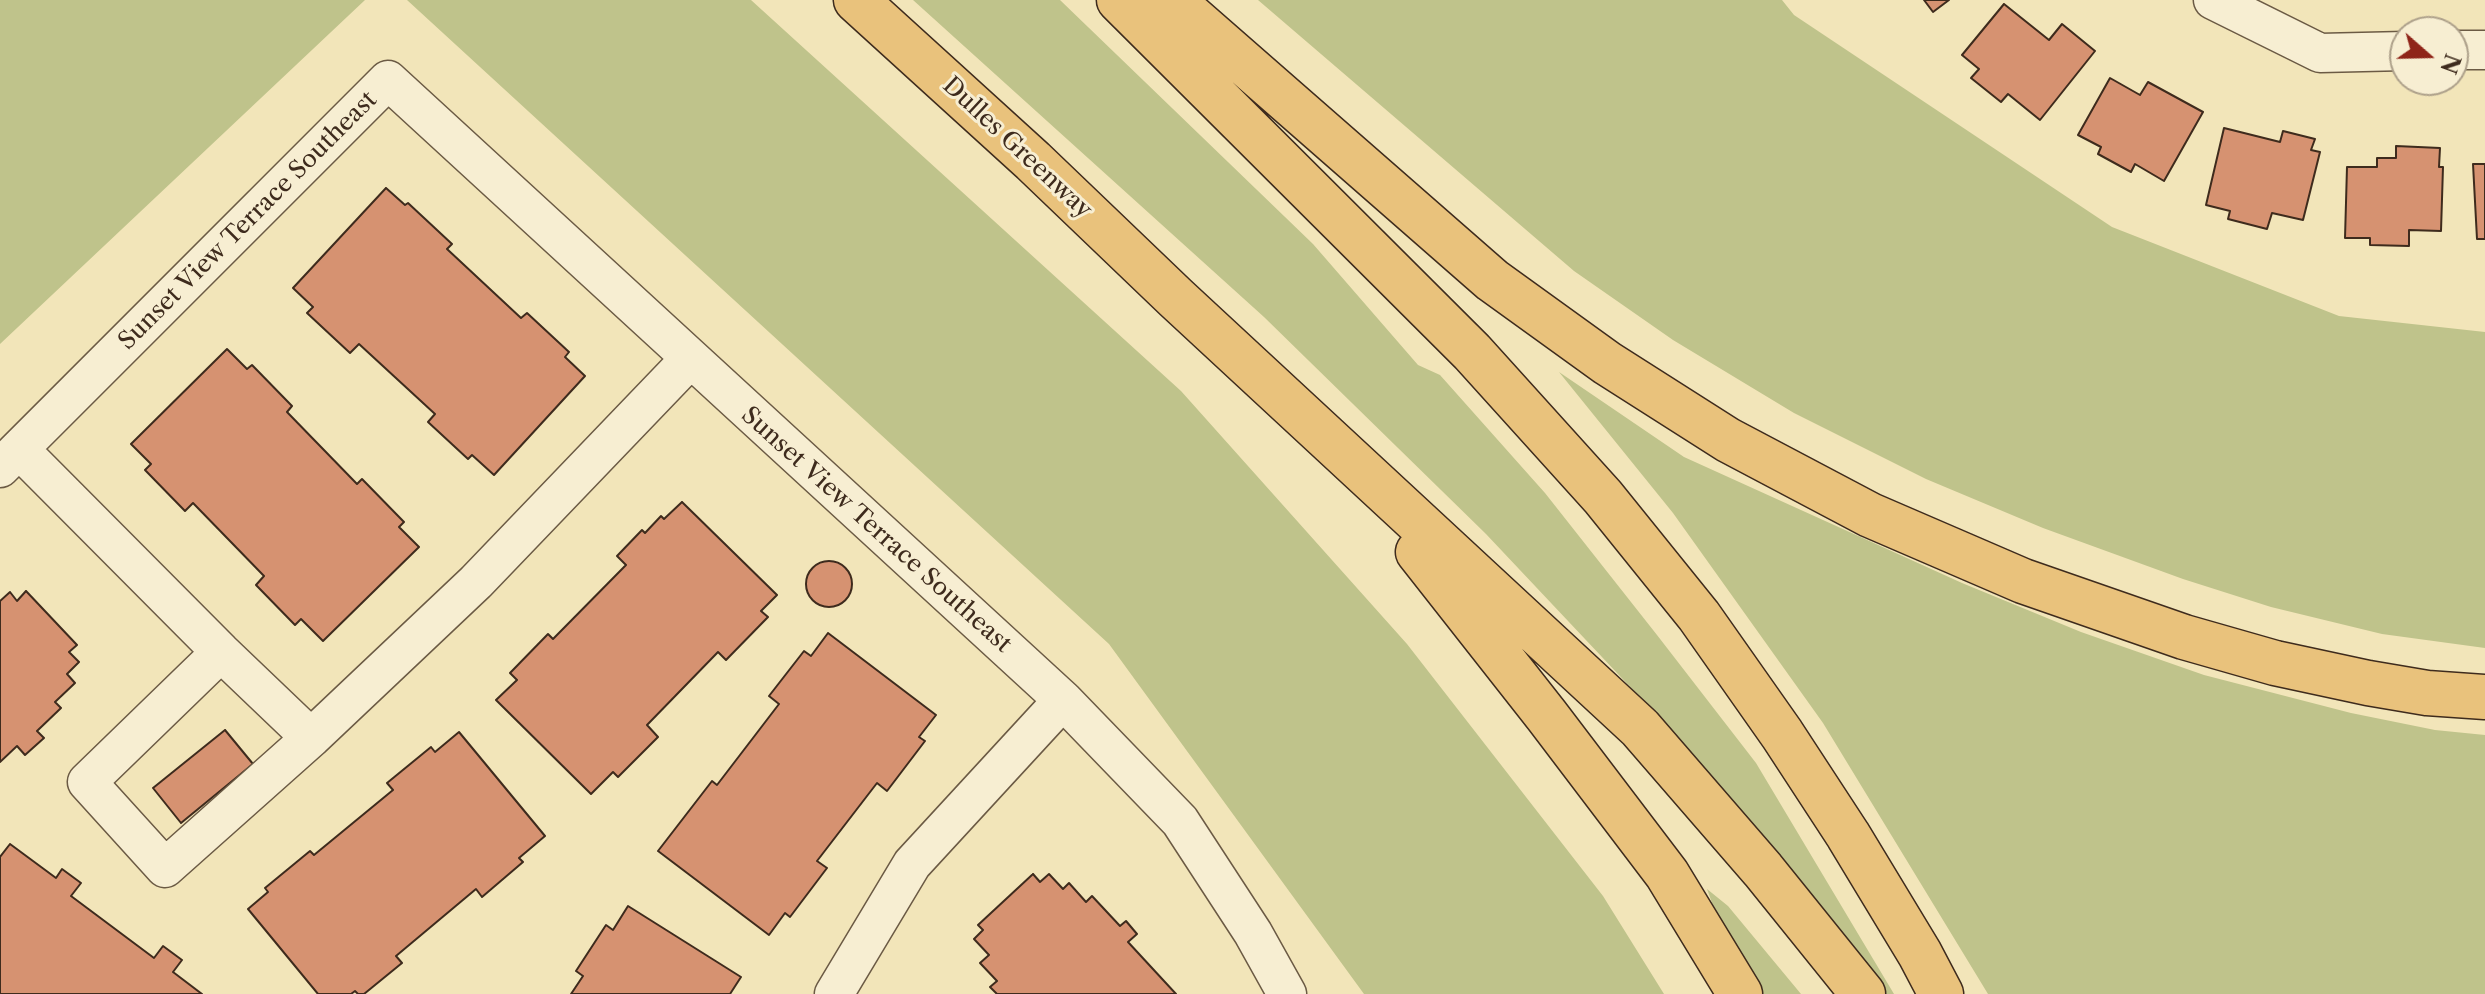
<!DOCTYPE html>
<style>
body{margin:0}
#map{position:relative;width:2485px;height:994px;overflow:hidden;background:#f2e5b9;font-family:"Libre Caslon Text",serif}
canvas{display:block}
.north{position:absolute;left:2389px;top:16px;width:80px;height:80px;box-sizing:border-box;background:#f7eed2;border:2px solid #ada08a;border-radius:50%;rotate:110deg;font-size:22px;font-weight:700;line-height:32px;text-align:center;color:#3e2b1d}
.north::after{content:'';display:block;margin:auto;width:28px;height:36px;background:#8f2418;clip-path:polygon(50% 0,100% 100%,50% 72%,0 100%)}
</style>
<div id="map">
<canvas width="2485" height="994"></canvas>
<div class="north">N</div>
</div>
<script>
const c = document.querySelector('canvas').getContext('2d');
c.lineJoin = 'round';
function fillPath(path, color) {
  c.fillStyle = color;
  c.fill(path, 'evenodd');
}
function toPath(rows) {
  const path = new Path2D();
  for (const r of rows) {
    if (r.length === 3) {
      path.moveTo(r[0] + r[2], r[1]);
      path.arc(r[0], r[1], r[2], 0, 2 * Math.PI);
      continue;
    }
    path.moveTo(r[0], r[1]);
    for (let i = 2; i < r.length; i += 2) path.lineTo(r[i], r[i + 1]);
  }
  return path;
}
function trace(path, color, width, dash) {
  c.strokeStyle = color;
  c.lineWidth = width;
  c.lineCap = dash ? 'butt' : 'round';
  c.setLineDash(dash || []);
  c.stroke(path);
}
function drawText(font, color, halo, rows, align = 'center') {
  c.font = font + ' "Libre Caslon Text",serif';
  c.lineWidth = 6;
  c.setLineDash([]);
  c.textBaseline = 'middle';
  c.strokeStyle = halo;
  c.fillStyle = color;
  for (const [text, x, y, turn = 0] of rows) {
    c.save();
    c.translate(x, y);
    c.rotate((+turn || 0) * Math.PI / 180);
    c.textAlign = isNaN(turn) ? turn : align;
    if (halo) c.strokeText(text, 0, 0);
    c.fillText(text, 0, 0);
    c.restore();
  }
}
const green = toPath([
 [0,0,365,0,0,344],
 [407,0,751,0,1181,391,1407,644,1603,896,1664,994,1364,994,1109,644],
 [913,0,1060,0,1313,244,1418,365,1440,375,1545,493,1657,635,1756,763,1894,994,1884,994,1667,726,1486,534,1264,317],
 [1258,0,1782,0,1794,15,2112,227,2339,316,2485,332,2485,648,2382,634,2271,607,2183,579,2043,528,1926,479,1794,413,1673,340,1574,271],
 [1559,372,1684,457,1962,583,2081,632,2204,675,2351,713,2435,730,2485,735,2485,994,1988,994,1823,723,1673,513],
 [1707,889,1728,906,1801,994,1754,994,1728,947]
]);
const building = toPath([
 [1924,0,1949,0,1933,12,1924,0],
 [2004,4,2049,40,2062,24,2095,51,2040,120,2008,94,2001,102,1971,78,1979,69,1962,55,2004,4],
 [2110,78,2140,95,2148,82,2203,112,2164,181,2135,164,2131,172,2098,154,2101,147,2078,135,2110,78],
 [2224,128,2280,142,2283,131,2315,139,2311,150,2320,152,2303,220,2272,213,2267,229,2228,219,2230,211,2206,205,2224,128],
 [2396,146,2440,148,2439,167,2443,167,2441,231,2409,230,2409,246,2370,245,2370,238,2345,238,2347,167,2377,167,2377,158,2396,158,2396,146],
 [2473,164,2485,164,2485,239,2477,239,2473,164],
 [386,188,405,205,408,203,452,244,447,249,521,318,527,313,569,352,565,357,585,376,494,475,472,455,468,459,428,422,435,414,359,344,350,353,307,313,313,307,293,288,386,188],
 [227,349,247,369,252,365,292,406,287,412,357,484,362,479,404,522,399,527,419,547,323,641,301,619,295,625,256,585,264,576,193,503,185,511,145,470,151,464,131,444,227,349],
 [682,502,777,595,761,611,768,617,726,660,718,652,647,725,658,737,618,777,613,772,591,794,496,700,517,680,510,673,548,634,553,639,626,565,617,556,642,530,645,533,661,516,664,519,682,502],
 [829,584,23],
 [26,591,77,645,69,652,79,662,67,674,75,683,55,702,61,708,37,731,44,738,25,755,17,746,0,762,0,601,10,592,17,601,26,591],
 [828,633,936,715,919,737,925,741,887,791,877,783,817,861,827,868,790,917,785,913,769,935,658,851,712,781,717,785,779,704,769,696,804,651,811,656,828,633],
 [225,730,253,764,181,823,153,788,225,730],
 [459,732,545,836,519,858,523,862,482,897,476,889,396,956,402,963,364,994,358,994,355,991,351,994,318,994,248,909,268,892,265,888,310,851,314,855,393,790,387,783,431,747,435,752,459,732],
 [10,844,56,878,62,869,81,883,71,896,154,958,163,946,182,960,173,972,202,994,0,994,0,857,10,844],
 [1033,874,1040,882,1049,874,1063,889,1069,883,1086,902,1092,896,1120,926,1126,921,1137,934,1128,942,1176,994,997,994,990,987,997,981,980,963,989,955,974,939,983,930,978,925,1033,874],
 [628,906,741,977,730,994,571,994,583,976,576,971,606,925,613,930,628,906]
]);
const minor = toPath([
 [2213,0,2320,53,2405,51],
 [2453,50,2485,50],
 [20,450,221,652,311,738],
 [0,468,388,80,1063,700,1180,821,1253,933,1287,994],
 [221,652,87,782,165,868,311,738,476,582,690,359],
 [834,994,912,864,1063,700]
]);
const motorway = toPath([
 [856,0,1033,161,1176,298,1640,728,1763,870,1863,994],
 [1119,0,1472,352,1603,497,1699,616,1782,734,1848,835,1920,954,1941,994],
 [1172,0,1492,280,1607,363,1728,440,1870,515,2023,581,2184,637,2275,663,2368,683,2427,693,2485,697],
 [1418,552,1547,716,1667,874,1740,994]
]);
const streetNames = [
 ["Dulles Greenway",1017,148,43],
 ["Sunset View Terrace Southeast",248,221,-45],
 ["Sunset View Terrace Southeast",876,530,42]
];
fillPath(green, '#bfc38b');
fillPath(building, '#d69271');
trace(building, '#3e2b1d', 2);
trace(minor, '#6b5a44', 41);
trace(motorway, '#3e2b1d', 47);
trace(minor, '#f7eed2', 38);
trace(motorway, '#e9c27c', 44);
drawText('24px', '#3e2b1d', '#f7eed2', streetNames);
</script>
